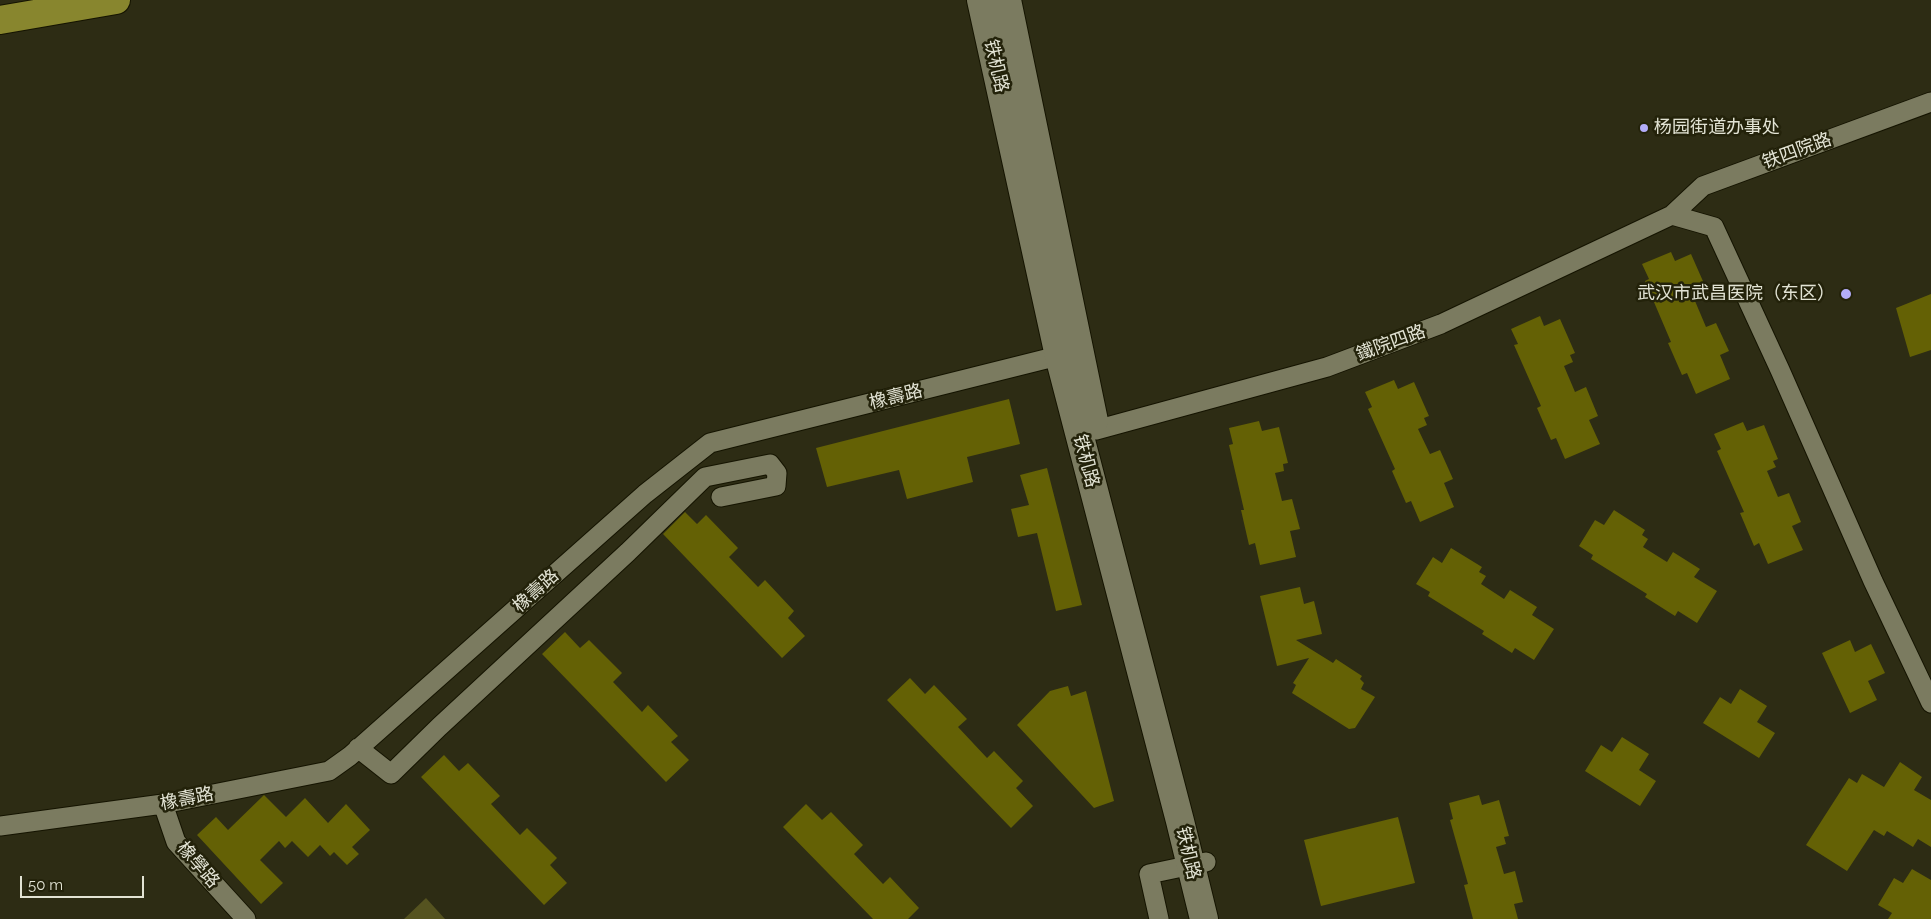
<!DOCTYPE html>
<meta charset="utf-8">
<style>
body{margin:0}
#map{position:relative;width:1931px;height:919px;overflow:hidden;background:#2d2c14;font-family:Raleway,sans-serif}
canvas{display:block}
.scale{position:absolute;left:20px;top:876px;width:124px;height:22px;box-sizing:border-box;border:2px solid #e2e3d4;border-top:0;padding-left:6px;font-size:15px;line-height:18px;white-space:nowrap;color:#e2e3d4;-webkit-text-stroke:4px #23220a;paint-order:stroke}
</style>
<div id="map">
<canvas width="1931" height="919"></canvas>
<div class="scale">50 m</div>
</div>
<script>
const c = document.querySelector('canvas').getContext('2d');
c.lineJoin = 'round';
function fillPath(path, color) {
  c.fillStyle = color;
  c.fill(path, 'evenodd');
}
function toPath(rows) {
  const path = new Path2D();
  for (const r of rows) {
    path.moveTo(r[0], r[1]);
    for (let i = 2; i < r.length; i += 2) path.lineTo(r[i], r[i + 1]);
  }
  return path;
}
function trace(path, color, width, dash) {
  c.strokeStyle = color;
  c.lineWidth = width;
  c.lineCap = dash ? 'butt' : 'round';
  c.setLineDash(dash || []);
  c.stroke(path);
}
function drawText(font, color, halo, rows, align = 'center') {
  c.font = font + ' Raleway,"Noto Sans SC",sans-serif';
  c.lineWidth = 5;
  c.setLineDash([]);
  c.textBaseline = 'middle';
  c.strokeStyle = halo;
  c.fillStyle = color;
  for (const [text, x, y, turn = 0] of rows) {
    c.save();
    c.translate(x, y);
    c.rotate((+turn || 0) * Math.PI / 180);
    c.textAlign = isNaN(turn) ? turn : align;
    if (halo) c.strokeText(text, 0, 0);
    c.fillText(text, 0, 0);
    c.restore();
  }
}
const green = toPath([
 [426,898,445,919,404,919]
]);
const building = toPath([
 [1671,252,1675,261,1691,254,1706,288,1701,290,1704,297,1695,301,1706,327,1716,323,1729,351,1720,355,1730,379,1696,394,1687,373,1682,375,1668,343,1671,342,1645,281,1649,279,1642,264],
 [1931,294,1931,350,1910,357,1896,308],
 [1540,316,1544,326,1560,319,1575,353,1570,355,1573,362,1564,366,1575,392,1586,387,1598,416,1589,420,1600,444,1565,459,1556,438,1551,440,1537,408,1541,406,1514,345,1518,344,1511,329],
 [1394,380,1398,389,1414,382,1429,416,1424,418,1427,425,1418,429,1430,454,1440,450,1453,479,1444,483,1454,507,1420,522,1411,501,1406,503,1392,471,1395,469,1368,409,1372,407,1365,392],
 [1009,399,1020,444,967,457,973,482,907,499,899,470,827,487,816,448],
 [1259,421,1262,431,1279,427,1288,463,1283,464,1284,471,1275,473,1282,501,1292,499,1300,529,1290,531,1296,557,1260,565,1255,543,1249,545,1241,510,1244,510,1229,445,1233,444,1229,428],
 [1743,422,1747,431,1764,425,1778,459,1773,461,1776,467,1767,471,1778,497,1789,493,1801,522,1792,526,1803,550,1768,564,1759,543,1754,546,1740,513,1744,512,1717,451,1721,449,1714,434],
 [1047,468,1082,605,1056,611,1037,533,1018,537,1011,509,1029,505,1020,475],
 [1614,510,1645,530,1642,535,1648,539,1643,547,1667,562,1673,552,1700,569,1694,577,1717,591,1697,623,1678,611,1675,616,1645,597,1647,594,1591,559,1593,555,1579,546,1595,520,1604,525],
 [685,512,697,524,706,515,738,548,729,557,758,587,765,580,794,611,788,618,805,636,782,658,663,534],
 [1451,548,1482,567,1479,572,1486,576,1481,584,1504,599,1510,590,1537,607,1532,615,1554,629,1534,660,1515,648,1512,653,1482,634,1484,631,1428,596,1430,592,1416,584,1433,557,1442,563],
 [1300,587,1304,604,1314,601,1322,634,1296,640,1333,663,1336,659,1362,676,1360,679,1364,683,1361,689,1375,697,1355,728,1349,729,1292,693,1296,685,1293,683,1309,658,1277,666,1260,596],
 [565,632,580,648,589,640,622,673,613,682,642,712,648,705,678,736,671,742,689,760,666,782,542,654],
 [1850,640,1855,652,1871,644,1885,673,1868,681,1877,700,1850,713,1822,653],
 [910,678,925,694,934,685,967,719,958,727,987,758,994,751,1023,781,1016,788,1033,806,1011,828,887,700],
 [1068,686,1071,696,1086,691,1114,801,1094,808,1017,725,1050,691],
 [1740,689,1767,706,1757,722,1775,733,1759,758,1703,723,1720,697,1731,704],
 [1622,737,1649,754,1639,770,1656,781,1640,806,1585,771,1601,745,1612,752],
 [444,755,459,771,468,763,500,796,491,804,520,835,527,828,557,858,550,865,567,883,544,905,421,777],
 [1900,762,1922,777,1914,790,1931,800,1931,847,1918,839,1913,847,1887,831,1884,836,1874,830,1847,871,1806,845,1849,778,1857,783,1862,774,1884,787],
 [264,795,286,817,305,798,328,823,346,804,370,830,352,847,359,854,347,865,334,852,330,856,320,845,308,857,292,841,285,848,279,841,260,860,283,883,261,904,197,835,216,817,228,830],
 [1479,795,1482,805,1499,800,1509,836,1504,837,1506,844,1496,847,1504,874,1515,871,1523,902,1514,904,1518,919,1473,919,1464,885,1468,884,1450,820,1453,819,1449,803],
 [806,804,822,820,831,812,863,845,854,854,883,884,890,877,919,908,908,919,873,919,783,827],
 [1398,817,1415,883,1321,906,1304,840],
 [1912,869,1931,880,1931,919,1888,919,1892,913,1878,905,1894,878,1903,883]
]);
const minor = toPath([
 [1672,215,1714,227,1780,370,1873,581,1931,703],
 [1096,430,1327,367,1441,324,1672,215,1703,186,1931,102],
 [358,748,391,774,439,727,628,552,705,477,770,464,777,473,776,486,721,497],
 [163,804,176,842,246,919],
 [0,826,163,804,329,771,350,756,645,494,710,443,1070,353],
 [1159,919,1149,874,1206,862]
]);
const secondary = toPath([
 [981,0,1059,356,1180,821,1204,919],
 [1007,0,1094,421]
]);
const primary = toPath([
 [0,20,116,0]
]);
const markers = [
 [1644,128,5,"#b3adf9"],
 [1846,294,6,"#b3adf9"]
];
const streetNames = [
 ["铁机路",996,66,77],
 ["铁四院路",1797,151,-20],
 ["鐵院四路",1391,343,-20],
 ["橡壽路",896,397,-14],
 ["铁机路",1086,461,75],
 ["橡壽路",536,591,-42],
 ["橡壽路",187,799,-11],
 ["铁机路",1188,853,77],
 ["橡學路",198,865,49]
];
const poiNames = [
 ["杨园街道办事处",1654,128],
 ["武汉市武昌医院（东区）",1835,294,"right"]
];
fillPath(green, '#555320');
fillPath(building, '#646105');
trace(minor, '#151400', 21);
trace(secondary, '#151400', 30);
trace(primary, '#151400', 30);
trace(minor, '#7b7b60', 19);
trace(secondary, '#7b7b60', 28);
trace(primary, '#88862e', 28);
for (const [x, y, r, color] of markers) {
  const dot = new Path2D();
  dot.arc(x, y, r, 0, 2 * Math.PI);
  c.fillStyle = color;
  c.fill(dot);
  trace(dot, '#23220a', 2);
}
drawText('18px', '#e2e3d4', '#23220a', streetNames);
drawText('18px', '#e2e3d4', '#23220a', poiNames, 'left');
</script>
